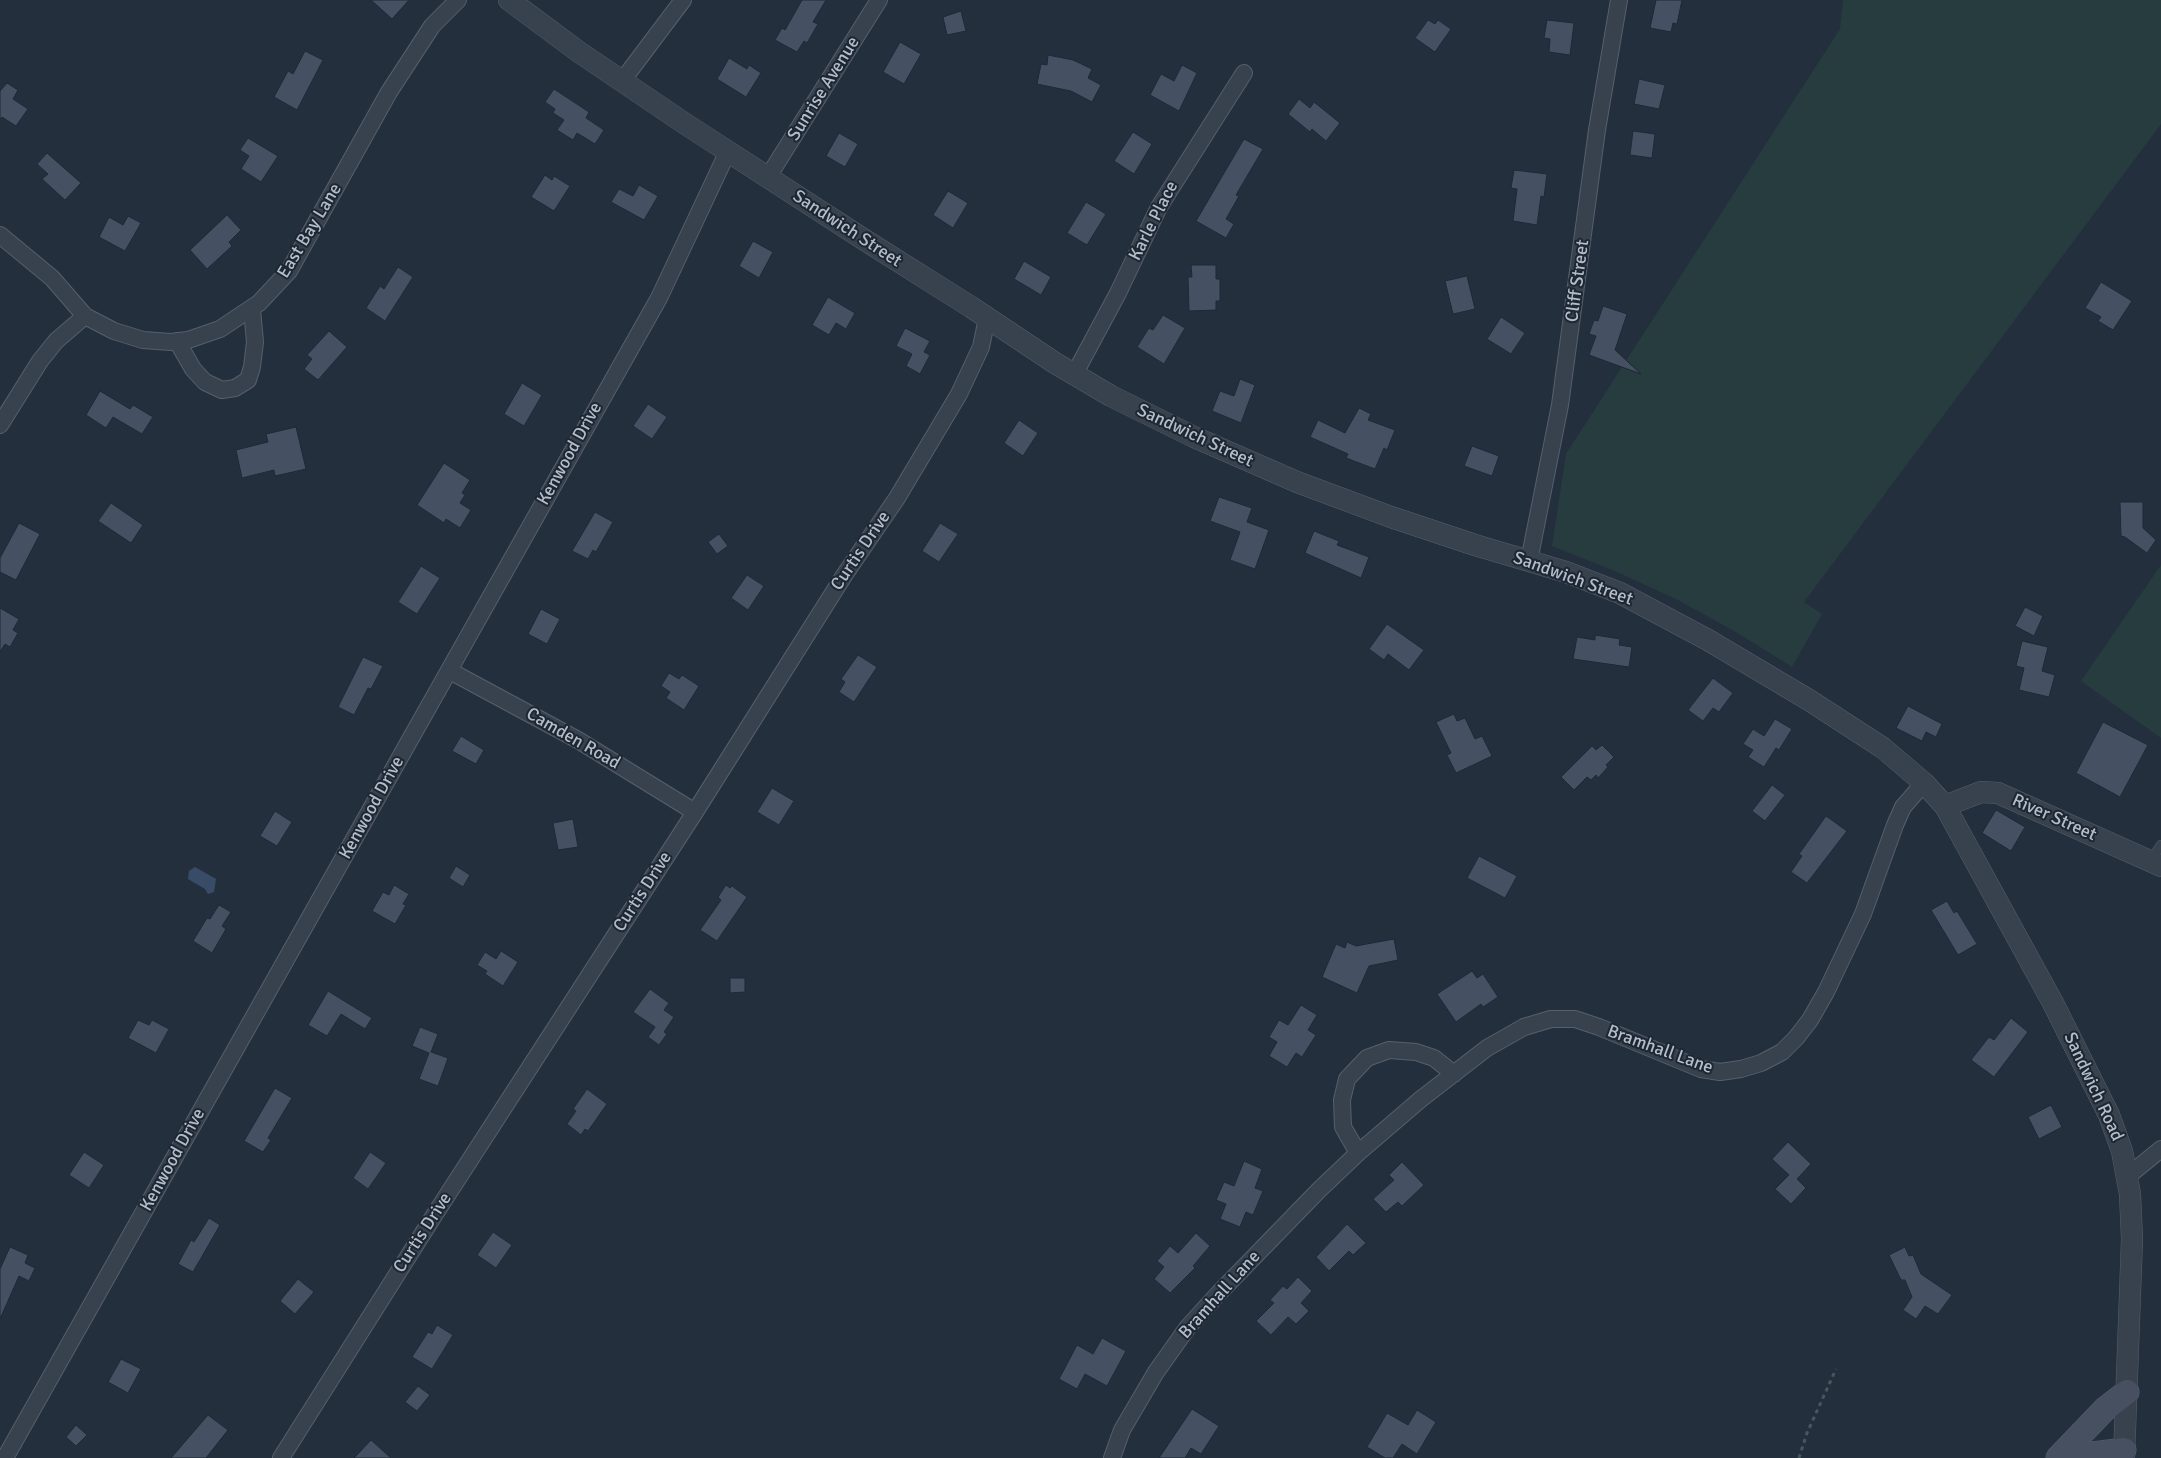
<!DOCTYPE html>
<style>
body{margin:0}
canvas{display:block;background:#242f3e}
</style>
<canvas width="2161" height="1458"></canvas>
<script>
const c = document.querySelector('canvas').getContext('2d');
c.lineJoin = 'round';
function fillPath(path, color) {
  c.fillStyle = color;
  c.fill(path, 'evenodd');
}
function toPath(rows) {
  const path = new Path2D();
  for (const r of rows) {
    path.moveTo(r[0], r[1]);
    for (let i = 2; i < r.length; i += 2) path.lineTo(r[i], r[i + 1]);
  }
  return path;
}
function trace(path, color, width, dash) {
  c.strokeStyle = color;
  c.lineWidth = width;
  c.lineCap = dash ? 'butt' : 'round';
  c.setLineDash(dash || []);
  c.stroke(path);
}
function drawText(font, color, halo, rows, align = 'center') {
  c.font = font + ' Signika,sans-serif';
  c.lineWidth = 4;
  c.setLineDash([]);
  c.textBaseline = 'middle';
  c.strokeStyle = halo;
  c.fillStyle = color;
  for (const [text, x, y, turn = 0] of rows) {
    c.save();
    c.translate(x, y);
    c.rotate((+turn || 0) * Math.PI / 180);
    c.textAlign = isNaN(turn) ? turn : align;
    if (halo) c.strokeText(text, 0, 0);
    c.fillText(text, 0, 0);
    c.restore();
  }
}
const green = toPath([
 [1843,0,2161,0,2161,124,1804,602,1822,614,1792,667,1736,632,1676,599,1615,571,1552,546,1566,454,1840,29],
 [2161,565,2161,738,2081,681]
]);
const water = toPath([
 [195,867,216,879,214,892,208,894,205,889,188,879,189,871]
]);
const building = toPath([
 [371,0,409,0,392,19,371,0],
 [802,0,826,0,813,22,818,24,807,43,804,41,797,52,775,40,782,28,785,30,802,0],
 [1656,0,1682,0,1677,24,1673,23,1671,32,1650,28,1656,0],
 [961,11,966,31,947,35,943,17,961,11],
 [1428,20,1435,24,1438,20,1451,29,1435,52,1415,38,1428,20],
 [1547,20,1574,23,1570,55,1549,52,1550,39,1544,38,1547,20],
 [900,42,921,54,904,84,883,72,900,42],
 [305,51,323,60,297,110,274,97,288,71,293,74,305,51],
 [1048,55,1073,60,1092,69,1088,78,1101,85,1092,102,1071,91,1037,84,1041,64,1047,65,1048,55],
 [729,58,747,69,749,65,761,73,746,97,717,79,729,58],
 [1182,65,1197,73,1179,111,1150,95,1161,74,1174,81,1182,65],
 [1639,79,1665,85,1659,109,1634,104,1639,79],
 [7,83,18,90,13,99,28,109,16,126,2,117,0,119,0,91,7,83],
 [554,89,589,112,586,118,604,130,595,144,577,133,573,140,557,130,564,120,553,113,555,109,545,102,554,89],
 [1299,99,1310,108,1314,102,1340,123,1326,141,1312,129,1310,132,1288,114,1299,99],
 [1633,131,1655,134,1652,158,1630,155,1633,131],
 [1133,132,1152,144,1134,174,1114,161,1133,132],
 [839,133,858,144,845,167,826,156,839,133],
 [248,138,278,156,261,182,241,169,249,156,240,150,248,138],
 [1244,139,1263,149,1236,195,1239,196,1226,219,1234,224,1226,238,1196,221,1244,139],
 [47,153,81,183,65,200,42,179,48,174,37,164,47,153],
 [1514,170,1547,174,1544,197,1541,196,1537,225,1513,221,1517,189,1511,188,1514,170],
 [545,175,552,180,554,176,570,186,554,211,531,197,545,175],
 [639,185,658,196,644,220,611,202,619,189,633,196,639,185],
 [948,191,968,203,953,228,933,215,948,191],
 [1086,202,1106,214,1087,245,1067,233,1086,202],
 [227,215,241,230,229,242,232,246,207,269,190,250,227,215],
 [128,216,141,223,125,251,99,237,109,217,123,225,128,216],
 [753,241,773,252,759,278,739,266,753,241],
 [1024,261,1051,277,1041,295,1014,279,1024,261],
 [1191,265,1216,265,1216,279,1220,279,1220,301,1216,301,1216,310,1189,311,1188,277,1192,277,1191,265],
 [398,267,413,277,385,321,366,308,380,286,384,289,398,267],
 [1467,276,1475,309,1453,314,1445,281,1467,276],
 [2101,282,2132,301,2113,330,2098,321,2101,317,2085,308,2101,282],
 [828,297,855,313,846,329,836,323,829,335,812,325,828,297],
 [1603,306,1627,314,1615,350,1641,374,1589,355,1596,336,1589,334,1594,320,1598,321,1603,306],
 [1163,315,1185,328,1164,364,1137,347,1149,328,1153,330,1163,315],
 [1501,317,1525,333,1511,354,1487,339,1501,317],
 [905,328,930,341,924,352,930,355,920,374,906,366,912,354,896,346,905,328],
 [329,331,347,347,318,380,304,369,312,359,307,355,329,331],
 [1240,379,1255,385,1241,423,1212,411,1220,391,1234,396,1240,379],
 [522,383,542,395,524,426,504,414,522,383],
 [100,391,130,409,133,405,153,417,142,434,113,417,106,428,86,415,100,391],
 [648,404,667,417,652,439,633,426,648,404],
 [1359,408,1371,414,1368,420,1395,430,1387,450,1384,448,1375,469,1346,458,1348,454,1310,437,1318,420,1345,433,1359,408],
 [1019,420,1038,433,1023,456,1004,443,1019,420],
 [296,427,306,469,275,476,274,470,242,478,236,450,268,442,266,434,296,427],
 [1472,446,1499,456,1492,476,1464,466,1472,446],
 [444,463,470,480,462,493,465,495,460,503,471,510,460,528,446,519,444,523,417,505,444,463],
 [1219,497,1252,508,1247,522,1269,530,1255,569,1230,560,1240,532,1210,521,1219,497],
 [2120,502,2143,502,2143,528,2156,540,2147,553,2125,537,2121,536,2120,502],
 [111,503,143,525,131,543,98,521,111,503],
 [595,512,613,522,596,552,593,550,588,559,572,551,595,512],
 [19,523,40,534,16,580,0,572,0,558,19,523],
 [940,523,958,534,939,562,922,551,940,523],
 [1314,531,1339,541,1337,545,1369,557,1361,578,1305,553,1314,531],
 [719,534,728,546,717,554,708,542,719,534],
 [421,566,440,578,417,614,398,602,421,566],
 [747,575,764,586,748,610,731,598,747,575],
 [2025,607,2043,616,2034,636,2015,626,2025,607],
 [0,608,19,619,13,630,18,633,10,647,5,644,0,652,0,608],
 [541,609,560,619,547,644,528,634,541,609],
 [1387,624,1424,650,1409,670,1388,654,1384,660,1369,649,1387,624],
 [1595,635,1620,639,1619,645,1632,647,1629,667,1573,659,1577,637,1595,640,1595,635],
 [2022,641,2048,647,2042,671,2055,675,2049,697,2019,690,2024,668,2016,666,2022,641],
 [858,655,877,667,854,702,839,692,845,682,841,679,858,655],
 [363,657,383,666,371,689,368,688,354,715,338,707,363,657],
 [669,673,679,679,682,675,699,686,684,710,666,698,670,692,661,686,669,673],
 [1713,678,1733,693,1719,712,1713,708,1703,721,1688,710,1713,678],
 [1908,706,1942,724,1936,737,1926,732,1922,741,1896,728,1908,706],
 [1454,714,1457,721,1465,718,1475,739,1482,736,1492,756,1456,773,1447,755,1451,753,1436,722,1454,714],
 [1775,719,1792,729,1779,750,1776,748,1764,767,1748,757,1753,750,1743,744,1753,729,1764,736,1775,719],
 [2103,722,2148,745,2120,797,2076,773,2103,722],
 [461,736,484,750,476,764,452,751,461,736],
 [1602,745,1614,757,1606,765,1608,767,1598,778,1596,775,1591,780,1587,777,1574,790,1561,777,1592,746,1596,750,1602,745],
 [1772,785,1785,795,1765,821,1752,811,1772,785],
 [772,788,794,801,779,825,757,812,772,788],
 [1996,810,2025,827,2011,851,1982,833,1996,810],
 [275,811,292,822,277,846,260,836,275,811],
 [1826,816,1847,831,1807,883,1791,872,1802,856,1799,854,1826,816],
 [573,819,578,847,558,850,553,823,573,819],
 [1479,856,1517,876,1505,898,1467,878,1479,856],
 [456,866,470,875,463,887,449,878,456,866],
 [394,885,409,894,403,904,406,905,395,924,372,911,383,892,389,895,394,885],
 [726,885,730,888,732,886,747,897,717,941,700,930,721,900,718,897,726,885],
 [1947,901,1954,913,1957,911,1977,944,1958,955,1931,910,1947,901],
 [219,905,231,912,222,926,226,929,212,953,193,941,207,918,210,919,219,905],
 [1394,939,1398,960,1369,966,1357,993,1322,977,1336,944,1345,948,1347,942,1356,946,1394,939],
 [501,951,518,962,503,986,485,974,487,971,477,965,485,952,496,959,501,951],
 [1472,971,1477,978,1483,974,1498,997,1483,1007,1481,1004,1456,1022,1437,994,1472,971],
 [730,978,745,978,745,992,730,993,730,978],
 [650,989,669,1003,664,1010,674,1017,664,1032,667,1034,659,1045,648,1037,655,1027,633,1012,650,989],
 [328,991,372,1018,365,1029,341,1014,327,1036,308,1025,328,991],
 [1301,1005,1317,1015,1308,1030,1316,1035,1302,1057,1296,1053,1287,1067,1269,1056,1277,1042,1269,1037,1279,1020,1288,1025,1301,1005],
 [2011,1018,2028,1032,1994,1077,1971,1060,1989,1037,1994,1040,2011,1018],
 [138,1020,149,1025,152,1020,169,1029,156,1053,128,1038,138,1020],
 [420,1027,438,1034,431,1052,448,1058,438,1086,419,1079,429,1053,412,1046,420,1027],
 [275,1088,292,1098,268,1138,271,1140,263,1152,244,1141,275,1088],
 [587,1089,607,1104,588,1131,585,1129,581,1135,567,1124,576,1111,573,1109,587,1089],
 [2051,1105,2062,1127,2039,1139,2028,1117,2051,1105],
 [1788,1142,1811,1164,1797,1179,1806,1188,1791,1204,1775,1189,1789,1175,1772,1159,1788,1142],
 [84,1152,104,1165,89,1188,69,1175,84,1152],
 [370,1152,386,1163,368,1189,353,1178,370,1152],
 [1244,1161,1262,1169,1255,1188,1263,1191,1253,1215,1246,1212,1240,1227,1220,1219,1226,1204,1216,1200,1224,1182,1234,1186,1244,1161],
 [1402,1162,1424,1185,1402,1206,1398,1202,1386,1212,1373,1199,1394,1180,1389,1175,1402,1162],
 [209,1218,220,1225,193,1272,178,1264,191,1240,194,1242,209,1218],
 [1347,1224,1366,1243,1353,1255,1349,1251,1329,1271,1316,1257,1347,1224],
 [493,1232,512,1245,496,1268,477,1255,493,1232],
 [1196,1233,1210,1246,1193,1266,1195,1268,1170,1293,1154,1279,1164,1267,1157,1261,1170,1246,1178,1253,1196,1233],
 [10,1247,28,1255,25,1263,35,1268,29,1281,19,1276,0,1319,0,1269,10,1247],
 [1905,1247,1909,1256,1913,1255,1921,1274,1952,1295,1938,1314,1925,1306,1916,1319,1903,1310,1912,1297,1905,1280,1901,1280,1889,1255,1905,1247],
 [1298,1277,1312,1291,1301,1303,1309,1311,1296,1324,1288,1317,1271,1335,1256,1321,1274,1303,1270,1300,1283,1286,1287,1289,1298,1277],
 [298,1279,314,1292,295,1314,280,1301,298,1279],
 [437,1325,453,1335,432,1369,412,1357,428,1332,432,1334,437,1325],
 [1102,1338,1126,1351,1107,1386,1085,1374,1077,1389,1059,1379,1077,1345,1093,1354,1102,1338],
 [121,1359,141,1369,128,1393,108,1382,121,1359],
 [418,1386,430,1395,417,1411,405,1402,418,1386],
 [1192,1409,1219,1426,1201,1454,1191,1448,1185,1458,1159,1458,1192,1409],
 [1417,1410,1436,1422,1417,1454,1402,1444,1393,1458,1385,1458,1367,1447,1387,1413,1408,1425,1417,1410],
 [208,1415,228,1430,206,1458,171,1458,208,1415],
 [76,1425,87,1435,76,1446,66,1437,76,1425],
 [371,1440,391,1458,354,1458,371,1440]
]);
const path = toPath([
 [1799,1458,1807,1433,1836,1369]
]);
const service = toPath([
 [2150,861,2161,845]
]);
const minor = toPath([
 [622,81,683,0],
 [768,177,879,0],
 [0,235,52,278,85,316,114,331,143,340,171,342,188,340,220,329,259,303,289,271,389,92,432,26,458,0],
 [177,341,193,369,205,382,222,390,235,388,248,380,252,367,255,342,252,309],
 [1074,375,1118,293,1159,207,1244,73],
 [0,425,40,361,56,341,85,316],
 [1529,561,1560,405,1597,130,1619,0],
 [450,671,578,740,695,812],
 [1358,1153,1343,1127,1342,1100,1347,1079,1367,1058,1389,1050,1416,1052,1434,1058,1454,1074],
 [2128,1176,2161,1149],
 [5,1458,659,298,728,151],
 [281,1458,435,1214,695,812,845,574,897,498,959,394,981,347,987,318],
 [1112,1458,1122,1430,1156,1372,1188,1327,1218,1294,1320,1189,1358,1153,1421,1099,1487,1048,1524,1027,1551,1019,1575,1019,1599,1027,1701,1069,1720,1072,1741,1069,1761,1063,1782,1052,1796,1038,1810,1020,1826,992,1863,914,1895,825,1903,807,1924,783]
]);
const tertiary = toPath([
 [509,0,579,52,687,125,871,244,971,307,1055,363,1111,396,1194,437,1297,482,1391,517,1475,545,1566,572,1620,593,1708,640,1809,700,1883,748,1924,783,1945,806,2053,1003,2109,1115,2122,1151,2130,1194,2132,1239,2124,1458],
 [1945,806,1981,792,1998,793,2161,866]
]);
const secondary = toPath([
 [2058,1458,2105,1409,2127,1392],
 [2062,1458,2124,1450]
]);
const streetNames = [
 ["Sunrise Avenue",824,89,-58],
 ["Karle Place",1154,221,-63],
 ["Sandwich Street",847,229,33],
 ["East Bay Lane",310,231,-59],
 ["Cliff Street",1578,281,-82],
 ["Sandwich Street",1195,436,25],
 ["Kenwood Drive",570,454,-61],
 ["Curtis Drive",861,551,-56],
 ["Sandwich Street",1573,579,20],
 ["Camden Road",573,739,30],
 ["Kenwood Drive",372,808,-61],
 ["River Street",2054,818,24],
 ["Curtis Drive",643,892,-57],
 ["Bramhall Lane",1660,1050,20],
 ["Sandwich Road",2093,1087,65],
 ["Kenwood Drive",173,1160,-61],
 ["Curtis Drive",423,1233,-57],
 ["Bramhall Lane",1220,1295,-48]
];
fillPath(green, '#263c3f');
fillPath(water, '#394c67');
fillPath(building, '#455162');
trace(building, '#1f2835', 1);
trace(service, '#565f6c', 10);
trace(minor, '#565f6c', 18);
trace(tertiary, '#565f6c', 22);
trace(secondary, '#565f6c', 25);
trace(path, '#44595c', 3, [4, 4]);
trace(service, '#38414e', 9);
trace(minor, '#38414e', 16);
trace(tertiary, '#38414e', 21);
trace(secondary, '#465061', 24);
drawText('18px', '#b4bcc9', '#1d2633', streetNames);
</script>
